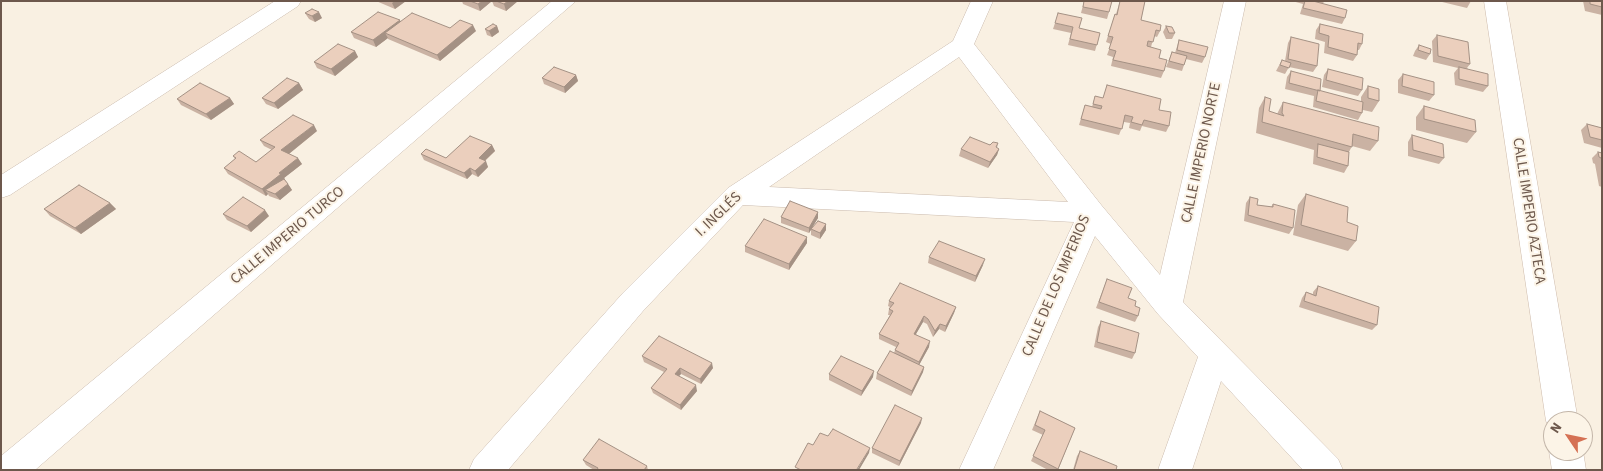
<!DOCTYPE html>
<meta charset="utf-8">
<style>
body{margin:0}
#map{position:relative;width:1603px;height:471px;overflow:hidden;background:#f9f0e2;font-family:"Source Sans 3",sans-serif}
canvas{display:block}
.frame{position:absolute;inset:0;border:2px solid #6d584c;pointer-events:none}
.north{position:absolute;left:1543px;top:411px;width:50px;height:50px;box-sizing:border-box;background:#fcf4e7;border:1px solid #c3b6a9;border-radius:50%;rotate:304deg;font-size:14px;font-weight:700;line-height:20px;text-align:center;color:#6d584c}
.north::after{content:'';display:block;margin:auto;width:18px;height:22px;background:#d57154;clip-path:polygon(50% 0,100% 100%,50% 72%,0 100%)}
</style>
<div id="map">
<canvas width="1603" height="471"></canvas>
<div class="frame"></div>
<div class="north">N</div>
</div>
<script>
const c = document.querySelector('canvas').getContext('2d');
c.lineJoin = 'round';
function toPath(rows) {
  const path = new Path2D();
  for (const r of rows) {
    path.moveTo(r[0], r[1]);
    for (let i = 2; i < r.length; i += 2) path.lineTo(r[i], r[i + 1]);
  }
  return path;
}
function trace(path, color, width, dash) {
  c.strokeStyle = color;
  c.lineWidth = width;
  c.lineCap = dash ? 'butt' : 'round';
  c.setLineDash(dash || []);
  c.stroke(path);
}
function fillPath(path, color) {
  c.fillStyle = color;
  c.fill(path, 'evenodd');
}
function drawText(font, color, halo, rows, align = 'center') {
  c.font = font + ' "Source Sans 3",sans-serif';
  c.lineWidth = 4;
  c.setLineDash([]);
  c.textBaseline = 'middle';
  c.strokeStyle = halo;
  c.fillStyle = color;
  for (const [text, x, y, turn = 0] of rows) {
    c.save();
    c.translate(x, y);
    c.rotate((+turn || 0) * Math.PI / 180);
    c.textAlign = isNaN(turn) ? turn : align;
    if (halo) c.strokeText(text, 0, 0);
    c.fillText(text, 0, 0);
    c.restore();
  }
}
const street = toPath([
 [275,1,301,1,298,6,10,195,1,198,1,175,275,1],
 [552,1,576,1,35,470,1,470,1,456,552,1],
 [971,1,993,1,974,44,1102,206,1160,275,1224,1,1246,1,1183,302,1338,459,1343,470,1303,470,1221,381,1192,470,1158,470,1198,357,1158,314,1095,236,993,470,959,470,1074,222,743,205,643,311,508,470,469,470,474,459,623,293,728,188,953,41,971,1],
 [959,57,1068,202,769,187,959,57]
]);
const secondary = toPath([
 [1484,1,1506,1,1578,421,1553,421,1553,432,1551,431,1546,421,1484,1],
 [1553,443,1553,451,1583,451,1586,470,1552,470,1549,451,1553,443]
]);
const wall = toPath([
 [376,1,406,1,395,9],
 [462,1,492,1,480,11,463,4],
 [492,1,518,1,506,11,494,6],
 [1084,1,1109,12,1107,19,1081,13],
 [1120,1,1145,1,1141,20,1160,31,1157,37,1154,36,1151,47,1159,58,1164,71,1161,78,1111,66,1113,57,1107,55,1111,44,1106,42,1115,14,1116,14],
 [1292,1,1324,1,1323,4,1345,18,1342,24,1300,14,1303,4],
 [1438,1,1471,1,1467,8],
 [1583,1,1602,1,1602,15,1585,11],
 [305,13,322,18,315,22,309,19],
 [400,20,400,22,476,31,440,61,388,39,388,38,376,47,354,38,351,32],
 [1055,23,1100,33,1095,51,1068,45,1071,33,1053,29],
 [1320,24,1362,44,1359,50,1357,50,1357,55,1353,61,1324,53,1325,42,1315,39,1316,30],
 [497,26,499,32,492,37,487,35,485,29],
 [1166,26,1175,33,1172,39,1166,39,1163,32],
 [1437,35,1470,64,1467,68,1488,86,1483,92,1455,85,1454,73,1458,68,1433,62,1432,41],
 [1291,37,1317,66,1313,72,1289,67,1285,74,1276,71,1282,60,1285,61,1288,43],
 [1179,40,1205,57,1202,63,1186,59,1182,71,1166,67,1172,52,1175,53],
 [1419,45,1430,54,1426,60,1413,56,1415,51],
 [355,51,358,57,335,76,317,68,314,62],
 [1328,69,1362,90,1358,96,1322,87,1324,75],
 [1291,71,1320,91,1361,102,1361,97,1368,86,1379,101,1372,112,1363,110,1362,113,1358,120,1313,107,1314,96,1285,89,1287,77],
 [1403,74,1434,95,1429,101,1398,93,1398,80],
 [576,75,578,81,565,93,544,84,542,78],
 [299,83,303,90,278,109,266,104,262,98],
 [1107,85,1159,110,1169,126,1166,132,1142,126,1140,131,1129,128,1130,123,1124,122,1119,135,1079,125,1085,105,1092,107,1095,96,1103,98],
 [1265,97,1269,111,1277,114,1283,102,1378,141,1370,151,1352,146,1349,152,1348,166,1344,173,1313,164,1314,150,1256,133,1259,108],
 [230,98,234,104,211,120,181,105,177,99],
 [1424,106,1476,132,1467,143,1416,130,1416,117],
 [1587,124,1602,128,1602,148,1584,143,1581,130],
 [317,131,289,154,302,164,284,178,292,190,280,200,269,196,268,194,266,196,228,174,224,168,235,159,233,156,256,162,272,150,264,146,260,140],
 [1412,135,1444,158,1439,164,1408,156,1408,142],
 [998,143,997,148,999,149,997,155,988,168,959,156,961,149],
 [492,145,495,151,485,161,488,167,478,177,472,174,467,179,424,160,421,154,446,158],
 [1598,152,1602,153,1602,187,1599,186,1595,164,1593,163,1592,158],
 [1306,194,1347,222,1356,241,1348,251,1293,235,1298,205],
 [1250,197,1257,205,1271,207,1273,204,1293,228,1289,234,1244,221,1246,203],
 [110,203,116,209,81,234,50,216,44,209],
 [818,212,818,218,813,226,826,224,826,230,820,239,811,235,811,230,809,233,781,223,781,217],
 [223,214,269,216,251,232,227,220],
 [807,243,789,270,745,252,745,246],
 [929,257,983,265,975,282,928,263],
 [1107,279,1135,306,1138,316,1135,322,1096,308],
 [1318,286,1377,325,1372,330,1299,307,1302,298,1306,292,1313,294,1313,292],
 [889,301,956,307,954,313,945,332,939,329,933,337,927,324,923,322,916,334,929,347,919,365,924,367,923,372,911,396,876,379,877,373,894,353,896,347,879,339,879,334,890,315,888,315,889,309,890,307,888,306],
 [1101,321,1135,353,1132,359,1094,347,1098,327],
 [642,356,713,368,701,384,681,374,679,376,697,391,681,410,653,393,651,388,664,372,644,362],
 [829,374,873,377,861,396,829,380],
 [1040,411,1075,428,1058,470,1048,470,1031,461,1043,435,1032,430],
 [921,423,899,466,872,453,872,448],
 [1080,451,1116,470,1073,470,1077,456],
 [583,460,647,466,648,470,594,470,586,465]
]);
const shadedWall = toPath([
 [395,1,406,1,395,9,392,3],
 [482,1,492,1,480,11,478,4],
 [508,1,518,1,506,11,504,4],
 [319,12,322,18,315,22,312,16],
 [400,20,402,26,385,33,388,38,376,47,373,40],
 [473,25,476,31,440,61,437,55],
 [497,26,499,32,492,37,489,31],
 [355,51,358,57,335,76,331,69],
 [576,75,578,81,565,93,564,87],
 [299,83,303,90,278,109,274,103],
 [230,98,234,104,211,120,206,114],
 [314,125,317,131,285,157,281,150],
 [492,145,495,151,481,164,479,158],
 [999,149,997,155,988,168,990,162],
 [298,158,302,164,284,178,285,180,265,190,268,194,266,196,262,189,279,173],
 [486,161,488,167,478,177,475,171],
 [470,168,472,174,467,179,464,173],
 [288,184,292,190,280,200,275,194],
 [110,203,116,209,81,234,75,228],
 [265,210,269,216,251,232,247,226],
 [818,212,818,218,809,233,809,228],
 [826,224,826,230,820,239,820,233],
 [807,237,807,243,789,270,789,264],
 [985,259,983,265,975,282,976,276],
 [956,307,954,313,945,332,946,326],
 [924,316,923,322,913,339,914,334],
 [940,324,939,329,933,337,935,331],
 [930,341,929,347,918,367,919,362],
 [712,363,713,368,701,384,700,379],
 [924,367,923,372,911,396,912,391],
 [680,368,681,374,676,379,675,374],
 [874,371,873,377,861,396,862,391],
 [696,385,697,391,681,410,680,405],
 [922,418,921,423,899,466,900,461],
 [870,448,869,453,859,470,857,470]
]);
const building = toPath([
 [470,1,482,1,478,4,470,1],
 [496,1,508,1,504,4,496,1],
 [1084,1,1112,1,1109,12,1083,7,1084,1],
 [1120,1,1145,1,1141,20,1161,25,1160,31,1156,30,1153,42,1148,41,1147,46,1161,50,1159,58,1167,60,1164,71,1113,60,1116,51,1109,49,1113,37,1108,36,1115,14,1117,15,1120,1],
 [1305,1,1313,1,1347,10,1345,18,1303,8,1305,1],
 [1590,1,1602,1,1602,7,1590,4,1590,1],
 [312,9,319,12,312,16,305,13,312,9],
 [378,12,400,20,373,40,351,32,378,12],
 [412,13,450,28,460,20,473,25,437,55,385,33,412,13],
 [1058,13,1082,18,1079,28,1100,33,1097,45,1070,39,1073,27,1055,23,1058,13],
 [493,24,497,26,489,31,485,29,493,24],
 [1320,24,1363,34,1362,44,1358,43,1357,55,1328,47,1329,36,1319,33,1320,24],
 [1166,26,1172,27,1175,33,1169,33,1166,26],
 [1437,35,1468,42,1470,64,1438,56,1437,35],
 [1291,37,1319,44,1317,66,1288,59,1291,37],
 [1179,40,1208,47,1205,57,1177,50,1179,40],
 [338,44,355,51,331,69,314,62,338,44],
 [1419,45,1431,49,1430,54,1418,50,1419,45],
 [1172,52,1187,56,1184,65,1169,61,1172,52],
 [1282,60,1291,63,1289,68,1280,65,1282,60],
 [554,67,576,75,564,87,542,78,554,67],
 [1459,67,1488,74,1488,86,1459,79,1459,67],
 [1328,69,1363,78,1362,90,1326,80,1328,69],
 [1291,71,1321,79,1320,91,1289,83,1291,71],
 [1403,74,1434,82,1434,95,1402,86,1403,74],
 [287,78,299,83,274,103,262,98,287,78],
 [200,83,230,98,206,114,177,99,200,83],
 [1107,85,1161,99,1159,110,1171,112,1169,126,1144,120,1142,125,1131,122,1133,117,1125,115,1122,129,1081,119,1085,105,1101,109,1102,106,1093,104,1095,96,1103,98,1107,85],
 [1368,86,1379,89,1379,101,1368,98,1368,86],
 [1318,90,1363,102,1362,113,1316,101,1318,90],
 [1265,97,1271,99,1269,111,1284,116,1282,113,1283,102,1379,127,1378,141,1353,134,1352,147,1262,122,1265,97],
 [1424,106,1475,120,1476,132,1424,119,1424,106],
 [293,115,314,125,281,150,298,158,279,173,281,174,262,189,224,168,236,158,233,156,239,151,256,162,275,147,260,140,293,115],
 [1587,124,1602,128,1602,140,1590,137,1587,124],
 [1412,135,1443,144,1444,158,1413,150,1412,135],
 [470,136,492,145,479,158,486,161,475,171,470,168,464,173,421,154,426,149,446,158,470,136],
 [970,137,990,145,993,142,998,143,996,147,999,149,990,162,961,149,970,137],
 [1318,144,1349,152,1348,166,1317,157,1318,144],
 [1598,152,1602,153,1602,159,1601,158,1599,157,1598,152],
 [284,179,288,184,275,194,265,190,284,179],
 [79,185,110,203,75,228,44,209,79,185],
 [1306,194,1348,207,1347,222,1358,226,1356,241,1301,225,1306,194],
 [243,197,265,210,247,226,223,214,243,197],
 [1250,197,1258,199,1257,205,1273,207,1273,204,1295,210,1293,228,1248,215,1250,197],
 [790,201,818,212,809,228,781,217,790,201],
 [764,219,807,237,789,264,745,246,764,219],
 [818,221,826,224,820,233,811,229,818,221],
 [939,241,985,259,976,276,929,257,939,241],
 [1107,279,1132,288,1128,298,1136,301,1135,306,1140,308,1138,316,1099,302,1107,279],
 [900,283,956,307,946,326,940,324,935,331,928,319,924,316,914,334,930,341,919,362,895,350,899,343,879,334,893,311,889,309,894,303,889,301,900,283],
 [1318,286,1379,307,1377,325,1304,301,1306,292,1316,296,1318,286],
 [1101,321,1139,333,1135,353,1097,342,1101,321],
 [659,336,712,363,700,379,680,368,675,374,696,385,680,405,651,388,667,369,642,356,659,336],
 [890,351,924,367,912,391,877,373,890,351],
 [841,356,874,371,862,391,829,374,841,356],
 [895,405,922,418,900,461,872,448,895,405],
 [1040,411,1075,428,1058,469,1033,456,1045,430,1035,425,1040,411],
 [833,429,870,448,857,469,858,470,801,470,795,467,808,443,813,445,820,433,828,436,833,429],
 [599,439,647,466,644,470,597,470,598,468,583,460,599,439],
 [1080,451,1117,466,1116,470,1074,470,1080,451]
]);
const streetNames = [
 ["CALLE IMPERIO NORTE",1202,153,-78],
 ["CALLE IMPERIO AZTECA",1528,211,81],
 ["I. INGLÉS",719,215,-44],
 ["CALLE IMPERIO TURCO",288,236,-40],
 ["CALLE DE LOS IMPERIOS",1057,286,-67]
];
trace(street, '#cabaad', 1);
trace(secondary, '#cdbaab', 1);
fillPath(street, '#fff');
fillPath(secondary, '#fff');
fillPath(wall, '#cab2a3');
fillPath(shadedWall, '#a49184');
fillPath(building, '#ebcfbd');
trace(building, '#a49184', 1);
drawText('15px', '#6d584c', '#fcf4e7', streetNames);
</script>
